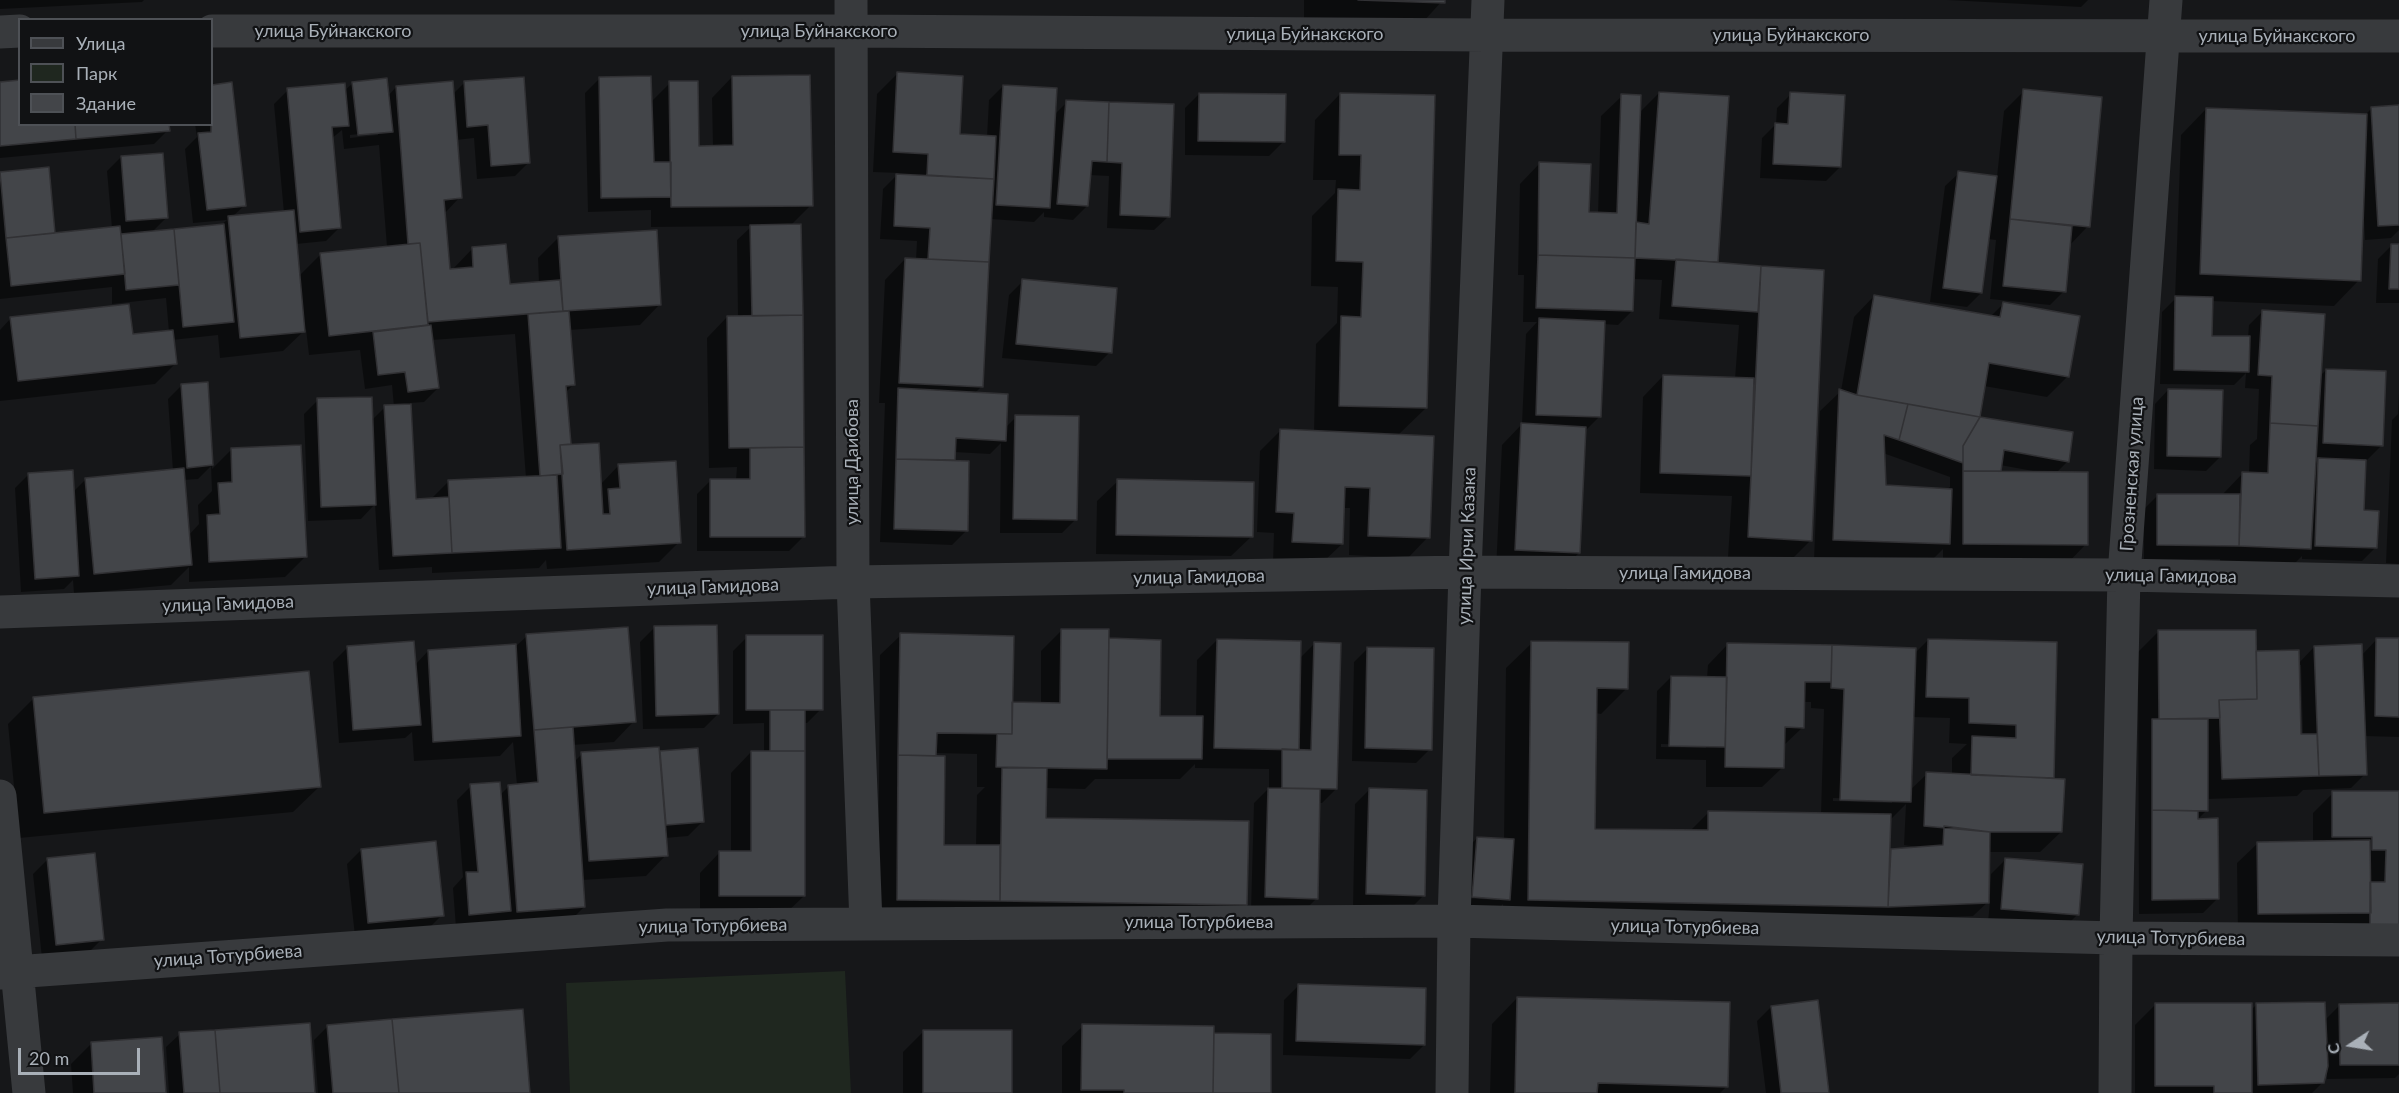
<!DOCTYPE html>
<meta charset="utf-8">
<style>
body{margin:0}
#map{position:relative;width:2399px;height:1093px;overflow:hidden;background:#161719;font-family:Lato,sans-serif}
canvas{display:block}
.legend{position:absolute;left:18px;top:18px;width:195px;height:108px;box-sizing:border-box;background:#111214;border:2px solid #4e5156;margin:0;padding:8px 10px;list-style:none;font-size:18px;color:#a9b0b8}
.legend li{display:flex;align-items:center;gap:12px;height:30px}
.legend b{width:30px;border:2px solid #4e5156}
.north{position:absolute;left:2321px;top:1015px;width:60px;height:60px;-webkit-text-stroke:4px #111214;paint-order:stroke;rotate:258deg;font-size:16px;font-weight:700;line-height:24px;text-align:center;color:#a9b0b8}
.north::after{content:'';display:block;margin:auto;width:21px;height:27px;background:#a9b0b8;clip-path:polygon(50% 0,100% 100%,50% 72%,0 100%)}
.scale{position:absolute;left:18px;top:1048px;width:122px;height:27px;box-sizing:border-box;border:3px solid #a9b0b8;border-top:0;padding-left:8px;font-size:18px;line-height:21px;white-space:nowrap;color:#a9b0b8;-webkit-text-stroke:4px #111214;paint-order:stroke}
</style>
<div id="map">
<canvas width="2399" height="1093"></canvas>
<ul class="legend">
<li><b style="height:8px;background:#383a3d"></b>Улица</li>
<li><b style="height:16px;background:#1f271f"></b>Парк</li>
<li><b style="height:16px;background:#434549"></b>Здание</li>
</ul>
<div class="north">С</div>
<div class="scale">20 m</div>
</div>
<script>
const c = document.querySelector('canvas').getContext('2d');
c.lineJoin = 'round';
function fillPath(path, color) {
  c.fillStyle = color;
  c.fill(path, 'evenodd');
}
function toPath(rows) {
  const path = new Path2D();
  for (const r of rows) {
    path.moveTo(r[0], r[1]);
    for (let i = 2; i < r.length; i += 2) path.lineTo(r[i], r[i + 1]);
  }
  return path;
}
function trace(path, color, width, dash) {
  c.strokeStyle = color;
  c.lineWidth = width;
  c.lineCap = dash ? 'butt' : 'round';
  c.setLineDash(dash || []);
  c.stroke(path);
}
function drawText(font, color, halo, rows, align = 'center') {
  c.font = font + ' Lato,sans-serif';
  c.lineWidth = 4.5;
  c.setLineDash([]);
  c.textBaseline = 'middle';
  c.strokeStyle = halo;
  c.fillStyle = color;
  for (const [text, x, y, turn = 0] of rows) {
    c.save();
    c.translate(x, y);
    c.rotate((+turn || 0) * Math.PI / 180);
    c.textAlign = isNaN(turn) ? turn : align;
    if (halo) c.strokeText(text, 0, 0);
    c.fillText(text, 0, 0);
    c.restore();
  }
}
const green = toPath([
 [845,971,851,1093,570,1093,566,983]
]);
const shadow = toPath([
 [0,0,144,0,142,2,0,9],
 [1304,0,1443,0,1423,22,1304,19],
 [1947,0,2088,0,2081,7],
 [898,73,958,135,987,137,989,100,1003,86,1054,115,1067,102,1173,105,1168,217,1154,230,1107,228,1109,176,1089,175,1087,206,1073,220,1044,217,1044,212,1034,222,990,219,982,386,974,394,1005,428,1016,417,1076,519,1062,533,1000,533,1001,443,990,454,954,452,954,462,966,531,952,545,880,542,885,403,879,403,885,280,905,259,916,260,917,241,880,239,883,189,899,173,873,172,877,94],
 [732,77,811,205,790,226,801,315,803,537,789,551,697,551,697,494,711,480,736,480,737,467,709,468,707,338,727,317,738,317,737,240,752,226,651,227,651,210,588,212,585,93,599,79,651,102,670,83,697,147,713,147,712,98],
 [0,83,20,124,168,130,154,144,0,158],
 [353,83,388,96,396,87,452,95,464,83,529,162,515,176,477,179,474,138,456,140,460,197,444,214,448,270,452,270,473,248,508,286,539,283,538,258,558,238,660,304,640,325,569,330,574,384,565,393,569,444,567,446,600,485,619,465,679,542,659,562,547,569,546,560,539,568,432,573,432,567,379,570,375,504,361,519,308,521,304,414,318,400,372,420,385,407,394,407,392,385,365,389,360,350,309,355,306,329,283,351,220,358,218,335,172,340,175,364,155,384,0,401,0,330,11,318,132,336,169,332,166,298,112,304,112,287,0,299,0,173,48,169,53,234,112,228,107,171,121,157,166,218,152,232,221,225,227,220,193,223,185,149,197,137,195,124,212,124,212,86,230,84,245,205,232,217,284,213,274,104,288,90,344,91],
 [342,130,344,149,379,145,387,247,321,254,299,276,296,244,326,241,340,227,331,139],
 [378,132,378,135,350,138,350,135],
 [515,334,526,478,449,481,430,500,415,501,410,403,424,402,438,388,432,340],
 [2024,91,2088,226,2069,246,2064,291,2050,305,1990,299,1996,240,1988,239,1981,293,1967,307,1930,302,1945,186,1959,173,1997,177,2004,111],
 [1659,93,1716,261,1714,264,1823,271,1811,540,1790,561,1728,557,1732,496,1640,493,1643,397,1663,376,1735,379,1739,325,1659,319,1662,280,1633,279,1632,311,1618,325,1603,324,1599,417,1585,431,1579,553,1558,573,1496,570,1502,445,1522,424,1526,334,1537,322,1523,322,1524,275,1518,275,1520,184,1540,163,1588,214,1598,214,1601,116,1622,96,1638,114],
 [1199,94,1283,142,1269,156,1185,155,1185,108],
 [1340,94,1434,97,1426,408,1397,436,1428,537,1408,558,1349,555,1350,508,1343,508,1342,544,1321,564,1273,562,1274,533,1257,532,1260,451,1281,430,1314,432,1316,344,1337,323,1338,287,1311,286,1312,216,1335,193,1336,180,1313,180,1315,120],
 [1791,94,1840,167,1826,181,1760,178,1762,138,1776,124,1777,108],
 [2399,107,2399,230,2391,238,2365,240,2364,220,2361,220,2359,280,2334,306,2211,301,2210,337,2248,338,2249,325,2263,311,2319,377,2326,370,2381,446,2367,460,2364,459,2362,512,2376,547,2362,561,2302,559,2302,556,2289,569,2220,566,2220,559,2144,559,2144,509,2158,495,2222,495,2243,473,2249,473,2250,445,2257,439,2259,389,2245,388,2246,373,2234,385,2160,384,2162,312,2175,299,2181,135,2206,109,2365,115,2372,108],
 [2314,457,2321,457,2314,464],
 [2392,245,2399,246,2399,303,2376,303,2378,259],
 [1023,281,1110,352,1096,366,1002,358,1009,295],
 [1874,296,1990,317,2003,304,2068,376,2047,397,1984,386,1978,418,2068,461,2056,473,2086,544,2066,565,1943,564,1943,549,1928,564,1814,560,1820,411,1841,391,1854,317],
 [1883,453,1950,477,1950,487,1946,490,1885,486],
 [2000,465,2033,471,2032,473,1999,473],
 [207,384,212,469,231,450,305,557,285,577,189,582,189,567,171,585,74,594,73,580,64,589,21,592,15,488,29,474,73,492,86,479,173,471,168,399,182,385],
 [211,466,212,491,198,505,199,524,188,536,183,480,198,479],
 [2168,390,2220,457,2206,471,2154,469,2155,404],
 [2399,393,2399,564,2386,563,2392,420,2398,414],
 [1118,481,1252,536,1231,556,1096,554,1097,501],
 [654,628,718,714,704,728,643,729,640,642],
 [1062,630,1107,640,1160,641,1159,717,1196,718,1197,660,1217,640,1300,658,1315,643,1336,789,1322,803,1319,803,1317,898,1303,912,1251,911,1254,803,1269,788,1269,769,1195,768,1195,764,1180,779,1095,779,1085,789,1045,788,1044,820,1245,905,1220,930,878,920,880,655,901,635,1011,703,1041,704,1041,651],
 [935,753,977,754,977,787,985,787,977,795,976,846,943,846],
 [2158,632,2298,664,2314,647,2361,656,2377,639,2399,640,2399,737,2364,736,2365,774,2351,788,2303,790,2297,796,2207,799,2207,810,2197,820,2217,899,2203,913,2139,914,2138,652],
 [2298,665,2301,665,2303,736,2299,736],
 [527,636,634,721,614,742,572,745,574,762,582,754,658,755,661,753,702,822,688,836,665,838,666,855,646,876,582,880,584,907,564,927,456,928,453,888,463,877,457,800,471,786,500,795,509,786,517,785,513,742,500,756,414,761,412,732,405,738,339,743,333,662,347,648,415,665,428,651,514,648],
 [747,637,821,709,807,723,804,723,804,896,783,916,700,916,700,873,720,852,731,852,731,773,751,752,764,752,764,723,733,724,733,651],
 [1928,640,2056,644,2052,780,2061,832,2040,852,1988,852,1987,894,1990,894,1991,874,2005,860,2078,914,2064,928,1988,923,1990,900,1973,916,1872,920,1503,925,1503,904,1495,913,1459,911,1463,852,1477,838,1504,840,1506,668,1532,643,1627,688,1601,714,1595,713,1594,831,1689,832,1708,813,1821,815,1824,709,1811,708,1811,702,1803,702,1803,727,1783,746,1783,767,1762,787,1706,787,1706,760,1656,759,1657,691,1671,677,1707,678,1708,665,1728,644,1914,649,1914,654],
 [1912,717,1950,718,1949,743,1967,744,1952,758,1952,775,1927,774,1909,791],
 [1661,744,1706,745,1706,748,1661,747],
 [1833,798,1892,800,1892,803,1833,801],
 [1906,804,1904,845,1917,847,1917,848,1891,850,1888,853,1889,821],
 [1465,895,1498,897,1498,900,1465,898],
 [1368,648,1430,749,1416,763,1352,761,1354,662],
 [34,698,319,787,293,812,19,838,8,724],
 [1369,790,1424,895,1410,909,1353,908,1355,804],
 [2333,793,2399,793,2399,946,2238,934,2237,863,2258,843,2313,842,2313,813],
 [361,850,442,915,428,929,355,936,347,864],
 [47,860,102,939,88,953,42,958,33,874],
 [1298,986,1424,1045,1410,1059,1283,1055,1284,1000],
 [1517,998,1727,1086,1720,1093,1490,1093,1492,1024],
 [2156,1004,2251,1010,2257,1004,2324,1021,2340,1005,2399,1005,2399,1074,2395,1078,2327,1079,2327,1071,2323,1082,2312,1093,2135,1093,2135,1025],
 [1771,1007,1827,1093,1766,1093,1757,1021],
 [328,1026,528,1093,318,1093,314,1040],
 [1083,1026,1212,1037,1215,1035,1269,1093,1062,1093,1062,1046],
 [923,1032,1011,1093,903,1093,903,1052],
 [180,1034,314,1093,169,1093,166,1047],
 [91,1044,165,1093,73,1093,71,1064]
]);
const building = toPath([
 [1358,0,1445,0,1445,3,1358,0],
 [897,72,963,76,960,134,996,136,994,179,927,175,928,154,893,152,897,72],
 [810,75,813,206,671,207,669,81,698,81,699,146,733,145,732,76,810,75],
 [651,76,654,162,671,162,671,197,601,198,599,77,651,76],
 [524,77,530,163,491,166,488,125,467,127,464,81,524,77],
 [387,78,393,132,358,135,352,82,387,78],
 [20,80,20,124,75,124,76,139,0,146,0,82,20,80],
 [453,81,462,198,444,200,450,269,473,267,472,247,506,244,510,284,560,280,563,311,428,322,420,243,408,244,396,86,453,81],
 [232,82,246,206,207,210,198,133,211,132,212,85,232,82],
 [345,83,349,126,332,127,341,228,300,232,287,88,345,83],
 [1003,85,1057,88,1050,208,996,205,1003,85],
 [2023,89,2102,97,2090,227,2010,219,2023,89],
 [1659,92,1729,96,1718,262,1635,258,1636,222,1649,224,1659,92],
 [1790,92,1845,95,1841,167,1773,164,1775,123,1788,124,1790,92],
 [1199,93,1286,94,1285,142,1198,141,1199,93],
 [1340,93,1435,95,1427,408,1339,406,1341,316,1361,317,1363,262,1336,261,1338,189,1360,190,1361,155,1339,155,1340,93],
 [1621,94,1641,95,1635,258,1538,255,1539,162,1591,164,1589,212,1617,213,1621,94],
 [1066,100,1109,102,1107,162,1092,161,1088,206,1057,204,1066,100],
 [1109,102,1174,104,1170,217,1120,215,1122,163,1107,162,1109,102],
 [2399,105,2399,225,2378,226,2371,107,2399,105],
 [2206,108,2367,114,2361,281,2200,274,2206,108],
 [75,124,169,124,170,131,76,139,75,124],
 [163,153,168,218,126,221,121,156,163,153],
 [49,167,55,233,6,238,0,172,49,167],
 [1958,171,1997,176,1982,293,1943,288,1958,171],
 [896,174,994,179,989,262,928,259,930,228,894,226,896,174],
 [294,210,305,332,240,338,228,216,294,210],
 [2010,219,2072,226,2066,292,2003,286,2010,219],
 [224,224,234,322,183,327,174,229,224,224],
 [801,224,803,315,752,316,750,225,801,224],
 [120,226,125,274,11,286,6,238,120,226],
 [174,229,179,285,126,290,121,234,174,229],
 [657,230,661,305,563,311,558,236,657,230],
 [420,243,428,325,329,336,320,253,420,243],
 [2391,244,2399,244,2399,289,2389,289,2391,244],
 [1538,255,1635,258,1633,311,1536,308,1538,255],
 [905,258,989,262,983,387,899,383,905,258],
 [1676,259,1761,266,1758,312,1672,306,1676,259],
 [1761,266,1824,270,1812,541,1748,537,1761,266],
 [1022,279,1117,288,1112,353,1016,344,1022,279],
 [1874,295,2000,317,2003,302,2080,316,2069,377,1989,363,1980,417,1857,395,1874,295],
 [2175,296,2213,297,2212,336,2250,336,2249,372,2174,370,2175,296],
 [129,304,133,334,173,330,177,364,18,381,10,317,129,304],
 [2262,310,2325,314,2318,426,2270,423,2272,376,2258,375,2262,310],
 [569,311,575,385,566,386,571,444,560,445,563,474,540,476,528,314,569,311],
 [803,315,804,447,729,448,727,316,803,315],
 [1539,318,1605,321,1601,417,1536,415,1539,318],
 [431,325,439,388,408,392,405,372,378,375,373,332,431,325],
 [2326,369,2386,371,2383,446,2323,443,2326,369],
 [1663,375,1754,378,1751,476,1660,473,1663,375],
 [208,382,213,465,187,468,181,384,208,382],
 [898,388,1008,394,1006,441,956,438,955,460,896,459,898,388],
 [1839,389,1857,395,1908,404,1899,440,1884,435,1886,485,1952,489,1950,544,1833,540,1839,389],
 [2168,389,2223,390,2221,457,2167,456,2168,389],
 [372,397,376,505,321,507,317,398,372,397],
 [411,404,416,499,449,497,452,553,393,556,384,405,411,404],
 [1908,404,1980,417,1963,446,1963,463,1899,440,1908,404],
 [1015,415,1079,416,1077,520,1013,519,1015,415],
 [1980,417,2073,432,2069,462,2004,450,2001,471,1963,471,1963,446,1980,417],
 [1521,423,1586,427,1580,553,1515,550,1521,423],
 [2270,423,2318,426,2311,549,2239,546,2242,472,2268,473,2270,423],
 [1280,429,1434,436,1430,538,1368,536,1370,488,1345,487,1343,544,1292,542,1294,513,1276,512,1280,429],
 [599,443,603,514,610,514,608,489,620,488,618,464,676,461,681,543,567,550,560,445,599,443],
 [301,445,307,557,209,562,207,515,220,514,218,483,232,482,231,448,301,445],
 [804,447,805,537,710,537,710,479,750,479,750,448,804,447],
 [2318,458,2366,460,2364,510,2379,511,2377,548,2315,546,2318,458],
 [896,459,969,461,968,531,894,529,896,459],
 [184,468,192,565,94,574,85,478,184,468],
 [73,470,79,576,35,579,28,473,73,470],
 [1963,471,2088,472,2088,545,1963,544,1963,471],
 [557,475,561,548,452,553,448,480,557,475],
 [1117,479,1254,482,1253,537,1116,535,1117,479],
 [2157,494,2240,494,2239,546,2157,545,2157,494],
 [717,625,719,714,656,716,654,626,717,625],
 [628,627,636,722,534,730,526,634,628,627],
 [1061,629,1109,629,1107,769,996,767,997,734,1012,734,1012,702,1060,703,1061,629],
 [2158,630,2256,630,2257,699,2219,700,2220,718,2159,719,2158,630],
 [900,633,1014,636,1012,734,937,733,936,756,898,755,900,633],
 [746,635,823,635,823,710,746,710,746,635],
 [1109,638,1161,640,1160,716,1203,716,1202,759,1107,759,1109,638],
 [2376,638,2399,638,2399,717,2375,716,2376,638],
 [1217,639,1301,641,1299,750,1214,748,1217,639],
 [1928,639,2057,642,2054,778,1971,775,1972,736,2016,738,2016,725,1969,723,1969,698,1926,697,1928,639],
 [414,641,421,725,353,730,347,646,414,641],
 [1531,641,1629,642,1628,689,1597,688,1595,829,1708,830,1708,811,1891,814,1888,907,1528,900,1531,641],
 [1314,642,1341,643,1337,789,1282,788,1282,749,1311,750,1314,642],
 [1727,643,1832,645,1831,682,1805,682,1804,728,1785,727,1784,768,1725,767,1727,643],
 [516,644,521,736,433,742,428,650,516,644],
 [2362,644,2367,775,2319,776,2314,646,2362,644],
 [1832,645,1916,648,1911,802,1840,800,1844,689,1831,688,1832,645],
 [1367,647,1434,648,1432,750,1365,748,1367,647],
 [2299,650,2301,734,2317,734,2319,776,2222,779,2219,700,2257,699,2256,651,2299,650],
 [309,671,321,787,44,813,33,697,309,671],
 [1671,676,1727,677,1725,747,1669,746,1671,676],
 [770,710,805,710,805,751,770,751,770,710],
 [2152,719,2208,719,2208,811,2152,810,2152,719],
 [573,727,585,907,517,912,508,785,538,782,534,730,573,727],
 [659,747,668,856,589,861,581,752,659,747],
 [698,748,704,822,666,825,660,751,698,748],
 [751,751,805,751,805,896,719,896,719,851,751,851,751,751],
 [898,755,945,756,944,845,1000,845,1000,901,897,900,898,755],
 [1002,768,1047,768,1046,818,1249,821,1247,905,1000,901,1002,768],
 [1926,772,2065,779,2062,832,1990,832,1924,826,1926,772],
 [500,782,511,911,469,915,466,872,478,872,470,784,500,782],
 [1268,788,1320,789,1318,899,1265,897,1268,788],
 [1369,788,1427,790,1425,896,1366,894,1369,788],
 [2332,791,2399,791,2399,926,2370,926,2370,882,2385,882,2386,850,2372,850,2372,837,2332,837,2332,791],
 [2152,810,2198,811,2198,819,2218,818,2219,899,2152,900,2152,810],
 [1944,826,1990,832,1989,903,1888,907,1891,849,1943,845,1944,826],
 [1477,837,1514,839,1510,900,1472,897,1477,837],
 [2370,840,2371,913,2258,914,2257,842,2370,840],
 [436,841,444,916,368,923,361,849,436,841],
 [95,853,104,940,56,945,47,858,95,853],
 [2005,858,2083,864,2079,915,2001,909,2005,858],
 [1298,984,1426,988,1425,1045,1296,1041,1298,984],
 [1517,997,1730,1002,1728,1087,1598,1083,1597,1093,1515,1093,1517,997],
 [1818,1000,1829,1093,1781,1093,1771,1006,1818,1000],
 [2325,1002,2328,1066,2324,1083,2258,1085,2256,1003,2325,1002],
 [2155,1003,2252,1003,2252,1093,2214,1093,2214,1086,2155,1086,2155,1003],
 [2399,1003,2399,1065,2340,1065,2339,1004,2399,1003],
 [523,1009,530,1093,399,1093,392,1019,523,1009],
 [392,1019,399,1093,333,1093,327,1025,392,1019],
 [310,1023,315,1093,220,1093,215,1030,310,1023],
 [1082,1024,1214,1026,1213,1093,1124,1093,1124,1090,1081,1090,1082,1024],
 [215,1030,220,1093,184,1093,179,1032,215,1030],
 [923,1030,1012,1030,1012,1093,923,1093,923,1030],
 [1214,1033,1271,1034,1271,1093,1213,1093,1214,1033],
 [162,1037,166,1093,94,1093,91,1042,162,1037]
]);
const street = toPath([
 [851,0,853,582,866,924],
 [212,31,851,31,1487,35,2399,36],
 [0,32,20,31],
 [0,612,853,582,1465,572,2124,575,2399,581],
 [0,796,29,1093],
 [0,973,667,925,1454,921,2116,938,2399,940],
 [1452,1093,1454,921,1465,572,1488,0],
 [2115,1093,2116,938,2124,575,2166,0]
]);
const streetNames = [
 ["улица Буйнакского",333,31],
 ["улица Буйнакского",819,31],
 ["улица Буйнакского",1305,34],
 ["улица Буйнакского",1791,35],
 ["улица Буйнакского",2277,36],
 ["улица Даибова",852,462,-90],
 ["Грозненская улица",2132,474,-86],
 ["улица Ирчи Казака",1467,546,-88],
 ["улица Гамидова",1685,573],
 ["улица Гамидова",2171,576,1],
 ["улица Гамидова",1199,577,-1],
 ["улица Гамидова",713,587,-2],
 ["улица Гамидова",228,604,-2],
 ["улица Тотурбиева",1199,922],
 ["улица Тотурбиева",713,926,-1],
 ["улица Тотурбиева",1685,927,1],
 ["улица Тотурбиева",2171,938,1],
 ["улица Тотурбиева",228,956,-4]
];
fillPath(green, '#1f271f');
fillPath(shadow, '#0007');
fillPath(building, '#434549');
trace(building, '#313134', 1.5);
trace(street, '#383a3d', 33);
drawText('18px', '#a9b0b8', '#111214', streetNames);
</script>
